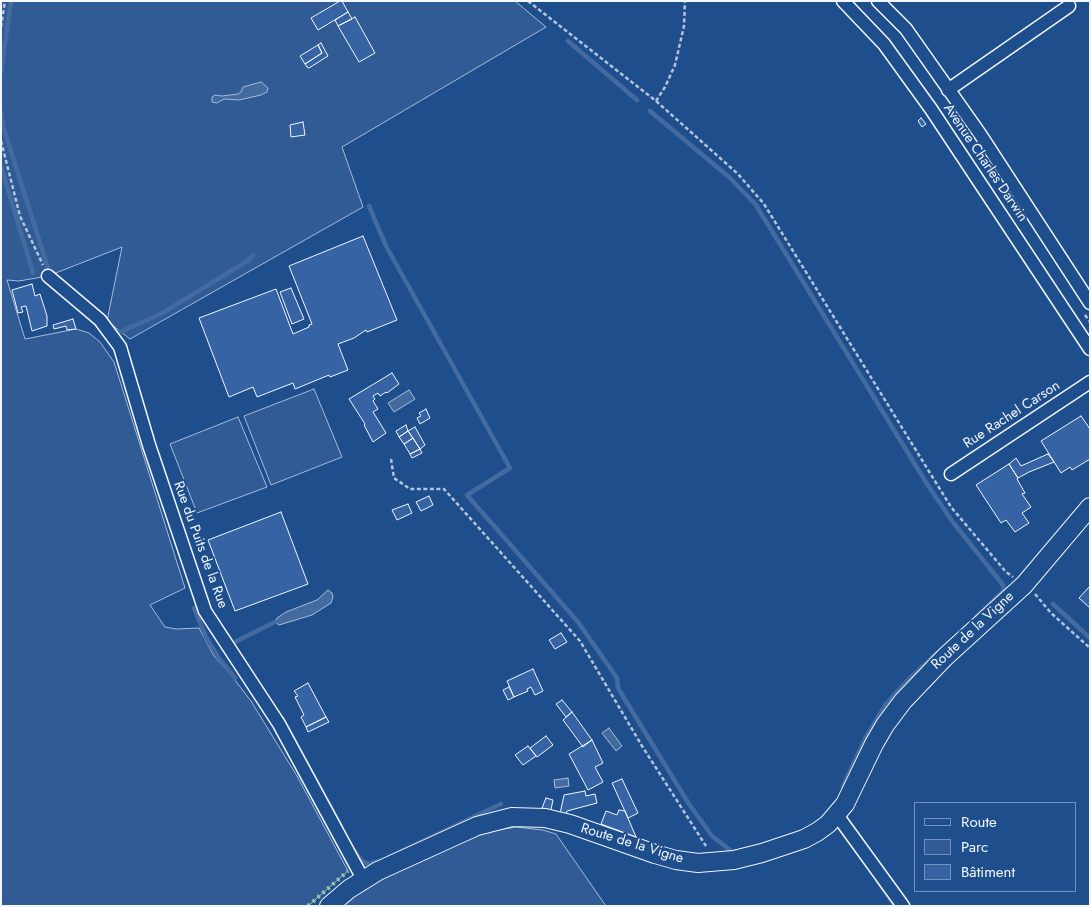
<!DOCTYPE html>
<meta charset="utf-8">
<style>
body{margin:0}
#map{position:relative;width:1091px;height:907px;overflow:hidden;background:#1f4e8c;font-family:Jost,sans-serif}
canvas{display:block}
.frame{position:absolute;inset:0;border:2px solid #f2f6ff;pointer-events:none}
.legend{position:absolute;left:914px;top:802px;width:162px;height:90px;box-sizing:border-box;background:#1f4e8c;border:1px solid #7391ba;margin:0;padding:6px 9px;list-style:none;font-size:15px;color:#f2f6ff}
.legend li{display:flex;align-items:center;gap:10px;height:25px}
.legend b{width:25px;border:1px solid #7391ba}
</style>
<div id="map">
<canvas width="1091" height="907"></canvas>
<div class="frame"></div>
<ul class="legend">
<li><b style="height:6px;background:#1f4e8c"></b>Route</li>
<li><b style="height:14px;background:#305b95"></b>Parc</li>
<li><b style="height:14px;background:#3563a3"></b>Bâtiment</li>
</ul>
</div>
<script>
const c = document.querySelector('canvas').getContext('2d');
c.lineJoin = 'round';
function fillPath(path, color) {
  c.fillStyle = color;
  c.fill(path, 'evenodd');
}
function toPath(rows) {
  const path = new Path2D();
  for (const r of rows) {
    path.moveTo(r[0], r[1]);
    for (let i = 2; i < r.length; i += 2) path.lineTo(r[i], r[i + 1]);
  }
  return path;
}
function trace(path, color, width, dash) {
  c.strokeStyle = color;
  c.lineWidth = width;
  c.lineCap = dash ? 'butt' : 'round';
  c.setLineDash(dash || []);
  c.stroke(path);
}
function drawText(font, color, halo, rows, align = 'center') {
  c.font = font + ' Jost,sans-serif';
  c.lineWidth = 4;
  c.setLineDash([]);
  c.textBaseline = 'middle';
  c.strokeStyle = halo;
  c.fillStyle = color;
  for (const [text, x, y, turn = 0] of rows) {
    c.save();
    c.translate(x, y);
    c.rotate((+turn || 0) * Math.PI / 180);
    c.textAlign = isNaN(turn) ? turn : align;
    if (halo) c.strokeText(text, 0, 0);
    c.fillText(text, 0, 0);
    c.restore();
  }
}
const green = toPath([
 [1,1,515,1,546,27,342,147,363,207,130,339,107,321,122,247,48,276,19,281,7,280,25,339,76,329,89,333,100,342,114,362,185,588,150,605,165,627,176,629,199,628,214,656,231,675,251,701,297,776,348,871,308,906,1,906,1,1],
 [314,389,342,457,271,485,244,416,314,389],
 [238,417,267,487,197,513,170,444,238,417],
 [516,827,543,830,556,834,606,906,342,906,363,889,391,874,464,841,491,831,516,827]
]);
const water = toPath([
 [261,82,268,88,267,92,261,95,239,100,224,99,217,103,212,102,212,97,215,95,222,96,238,94,241,92,243,87,261,82],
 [409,390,415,399,394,412,388,403,409,390],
 [328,590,332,593,333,597,331,603,312,615,279,625,275,622,277,618,286,612,317,600,328,590],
 [609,728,622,746,616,751,602,733,609,728],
 [568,778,569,786,555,788,554,780,568,778]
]);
const stream = toPath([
 [568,41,637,100],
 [1,73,11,1],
 [650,111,729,177,756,205,927,484,952,521,1003,585,1004,590,977,616],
 [1,112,3,126,48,268],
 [1,166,33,273],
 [369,206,386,246,510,468,467,495,578,622,617,678,618,688,689,804,712,836,730,850],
 [114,332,118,333,161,314,249,260,253,255],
 [1053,604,1090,638],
 [194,608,206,637,218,657,235,678],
 [231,644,275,622],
 [282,718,341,826],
 [843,786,866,737,886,704,907,681,936,654],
 [355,852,363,862,369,864,379,861],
 [389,857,501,804],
 [878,882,895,906]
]);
const building = toPath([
 [340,1,342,1,348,12,318,30,311,18,340,1],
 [348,12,352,19,338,26,335,20,348,12],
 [355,17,375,53,359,62,338,26,355,17],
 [321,43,328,56,309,68,307,67,305,64,322,53,318,45,321,43],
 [318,45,322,53,305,64,300,56,318,45],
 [921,118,926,124,922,127,918,121,921,118],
 [303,122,305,135,291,137,290,125,303,122],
 [363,236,397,320,367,332,366,330,354,338,338,344,348,370,330,377,329,375,295,389,293,383,257,397,253,387,229,397,199,318,276,289,293,334,309,327,309,325,312,324,289,266,363,236],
 [32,284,35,296,40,294,47,316,47,326,32,331,26,306,21,307,23,312,18,313,12,290,32,284],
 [291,288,304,319,292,324,280,292,291,288],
 [73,319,76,329,67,330,66,326,54,329,53,325,73,319],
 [392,373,399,384,387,393,386,392,380,396,378,393,373,396,375,399,373,401,378,409,373,412,386,433,373,442,364,425,365,424,349,399,392,373],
 [426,409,430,418,420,424,417,418,421,416,419,413,426,409],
 [1081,416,1090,429,1090,459,1072,470,1070,467,1061,473,1041,441,1081,416],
 [406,425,408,431,399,437,396,431,406,425],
 [415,427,425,445,420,449,408,431,415,427],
 [408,431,413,438,404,444,399,437,408,431],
 [413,438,420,449,410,454,404,444,413,438],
 [420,449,422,453,412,458,410,454,420,449],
 [1048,454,1054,462,1029,472,1018,478,1009,464,1016,458,1021,466,1048,454],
 [1009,464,1018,478,1017,479,1025,493,1022,494,1031,507,1022,513,1029,523,1015,532,1006,520,1001,523,976,485,1009,464],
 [429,496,433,505,421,511,416,502,429,496],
 [408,504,412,513,397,520,392,510,408,504],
 [281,512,308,584,235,611,208,540,281,512],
 [1090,586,1090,608,1079,598,1090,586],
 [561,633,567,642,555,649,549,640,561,633],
 [533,669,543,691,535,695,531,687,527,689,528,691,514,697,507,681,533,669],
 [308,683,326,717,306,727,301,717,304,715,295,697,298,696,294,691,308,683],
 [509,687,514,697,508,700,503,690,509,687],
 [562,700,572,712,566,717,556,704,562,700],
 [572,712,592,740,583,747,563,720,572,712],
 [326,717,329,722,308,732,306,727,326,717],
 [546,736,553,745,537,757,530,748,546,736],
 [592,740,603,763,595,767,603,782,588,790,569,754,592,740],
 [528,746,536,756,523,765,515,755,528,746],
 [622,779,638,813,628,818,612,783,622,779],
 [585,791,586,796,595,794,597,803,567,811,566,815,560,814,564,795,585,791],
 [546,798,553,800,551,810,542,808,546,798],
 [619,810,625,811,636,837,601,824,606,811,617,815,619,810]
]);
const path = toPath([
 [528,1,656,101,738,174,764,204,951,507,1006,572,1013,577],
 [1,27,5,1],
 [656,101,665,87,675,65,684,26,685,1],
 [1,141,20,216,43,265],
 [1085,315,1090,322],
 [391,459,394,478,410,489,444,489,580,641,642,746,706,846],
 [1035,594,1051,613,1090,648]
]);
const street = toPath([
 [843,1,884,44,931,109,1090,349],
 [878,1,906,29,980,134,1090,303],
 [948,90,1069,6],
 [48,276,100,320,120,347,149,445,205,611,279,724,363,879],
 [951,474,1090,382],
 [837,815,903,906]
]);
const secondary = toPath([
 [329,906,349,889,378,871,477,826,512,817,545,818,570,824,655,854,676,860,698,863,734,860,762,853,804,839,817,832,828,824,845,804,874,744,885,725,903,701,945,657,1024,585,1090,507]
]);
const hedge = toPath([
 [308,906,348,871]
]);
const streetNames = [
 ["Avenue Charles Darwin",985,163,56],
 ["Rue Rachel Carson",1012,415,-33],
 ["Rue du Puits de la Rue",200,545,70],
 ["Route de la Vigne",973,631,-43],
 ["Route de la Vigne",632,844,17]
];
fillPath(green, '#305b95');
trace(green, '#a8bbd7', 1);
fillPath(water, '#446ba0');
trace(water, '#a8bbd7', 1);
trace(stream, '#446ba0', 4.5);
fillPath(building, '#3563a3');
trace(building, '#f2f6ff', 1);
trace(street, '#f2f6ff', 15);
trace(secondary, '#f2f6ff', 20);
trace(path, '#b3c4dc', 2.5, [4, 2.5]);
trace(street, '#1f4e8c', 12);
trace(secondary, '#1f4e8c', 18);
trace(hedge, '#97c8a6', 4, [2.5, 4]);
drawText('14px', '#f2f6ff', '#1f4e8c', streetNames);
</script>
